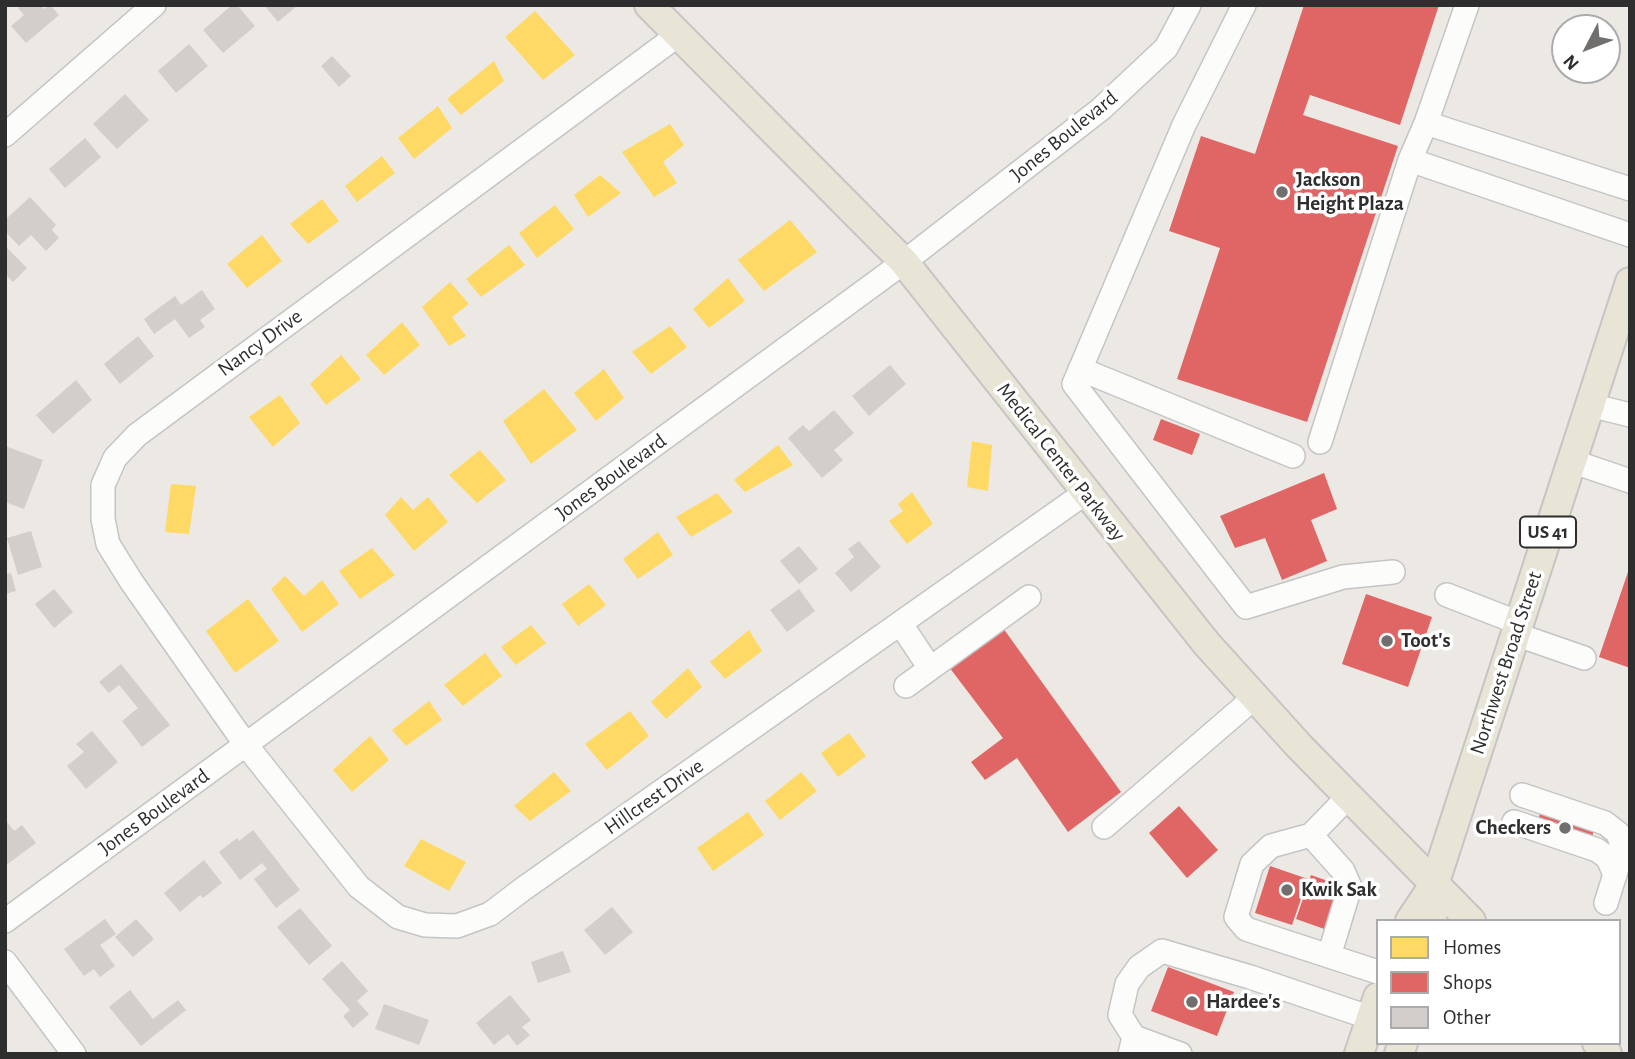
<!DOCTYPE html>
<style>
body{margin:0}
#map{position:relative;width:1635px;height:1059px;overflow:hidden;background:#ece8e4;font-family:"Alegreya Sans",sans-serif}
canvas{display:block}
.frame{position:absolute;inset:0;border:7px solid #2e2e2e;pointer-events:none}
.legend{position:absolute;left:1376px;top:919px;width:245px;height:126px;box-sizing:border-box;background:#fff;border:2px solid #ababab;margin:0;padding:9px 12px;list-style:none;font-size:21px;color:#2e2e2e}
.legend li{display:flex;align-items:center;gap:14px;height:35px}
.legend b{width:35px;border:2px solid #ababab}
.north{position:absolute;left:1551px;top:14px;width:70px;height:70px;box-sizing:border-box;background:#fff;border:2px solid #ababab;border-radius:50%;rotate:228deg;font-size:19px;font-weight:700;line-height:28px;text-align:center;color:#2e2e2e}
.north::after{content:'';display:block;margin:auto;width:24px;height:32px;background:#706f6e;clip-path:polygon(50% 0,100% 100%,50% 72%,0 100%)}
</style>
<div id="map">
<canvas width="1635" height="1059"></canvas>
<div class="frame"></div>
<ul class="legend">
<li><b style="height:19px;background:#ffd966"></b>Homes</li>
<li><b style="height:19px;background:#e06666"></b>Shops</li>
<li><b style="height:19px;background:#d1cecb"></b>Other</li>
</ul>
<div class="north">N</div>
</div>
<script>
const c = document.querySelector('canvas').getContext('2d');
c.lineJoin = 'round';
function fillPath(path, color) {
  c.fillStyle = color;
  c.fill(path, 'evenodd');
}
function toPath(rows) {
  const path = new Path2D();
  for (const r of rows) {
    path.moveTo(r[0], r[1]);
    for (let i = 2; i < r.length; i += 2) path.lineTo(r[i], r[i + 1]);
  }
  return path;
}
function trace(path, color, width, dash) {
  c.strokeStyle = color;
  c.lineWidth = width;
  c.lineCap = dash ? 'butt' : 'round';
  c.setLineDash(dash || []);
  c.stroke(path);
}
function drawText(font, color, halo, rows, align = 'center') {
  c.font = font + ' "Alegreya Sans",sans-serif';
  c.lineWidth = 7;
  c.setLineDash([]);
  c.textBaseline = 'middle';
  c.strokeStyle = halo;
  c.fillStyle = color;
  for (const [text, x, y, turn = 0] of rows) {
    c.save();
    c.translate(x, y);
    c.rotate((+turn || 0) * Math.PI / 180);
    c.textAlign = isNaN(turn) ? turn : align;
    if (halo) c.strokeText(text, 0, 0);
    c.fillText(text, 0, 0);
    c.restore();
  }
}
const homes = toPath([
 [535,11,575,55,543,80,505,37],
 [494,61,504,81,461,115,447,99],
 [438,106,452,128,414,159,398,138],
 [670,124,684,145,663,162,677,183,654,197,622,152],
 [382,156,395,173,357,202,345,186],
 [600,175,621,193,588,217,574,195],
 [322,199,339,221,308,244,290,224],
 [555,205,574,229,537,258,519,233],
 [790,220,817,252,764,291,738,260],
 [262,235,282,261,247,288,227,264],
 [509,245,525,265,481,297,466,279],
 [728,278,745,301,709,328,693,309],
 [450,282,469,304,452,317,466,336,449,346,422,307],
 [402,322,420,345,384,375,366,355],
 [670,326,687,347,651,374,632,352],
 [341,355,361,379,326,405,310,384],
 [604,369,624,398,596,421,574,393],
 [544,389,577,430,531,464,503,421],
 [280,395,300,423,273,447,249,417],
 [972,441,992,445,988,491,967,487],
 [778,445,793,465,745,492,734,480],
 [480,450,506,480,477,503,449,475],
 [171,484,196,486,189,534,165,532],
 [912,492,933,524,907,544,889,521,903,511,898,504],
 [717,493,733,512,691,537,676,517],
 [401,497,413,510,428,497,448,522,414,551,385,515],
 [658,532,673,555,638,579,623,559],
 [372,548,395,575,360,599,339,571],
 [285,576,304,596,322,580,339,604,302,632,271,589],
 [589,584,606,605,578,626,562,604],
 [248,599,279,641,235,673,206,631],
 [531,625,546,643,516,665,501,647],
 [749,630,762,651,725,679,710,662],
 [485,653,502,676,463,706,444,685],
 [688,668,702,687,666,719,651,702],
 [429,701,442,720,406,746,392,730],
 [630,711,649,736,607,770,585,744],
 [849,733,866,756,838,777,821,753],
 [370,736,389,760,352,792,333,770],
 [554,772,571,791,530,821,514,806],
 [801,772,817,791,780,820,765,801],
 [748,812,764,835,713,871,697,848],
 [421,839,466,862,449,891,404,866]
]);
const shops = toPath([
 [1304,5,1439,5,1400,125,1310,95,1303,115,1398,146,1307,422,1177,379,1220,248,1169,231,1201,136,1255,154],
 [1161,419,1200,434,1192,455,1153,440],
 [1324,473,1337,509,1311,520,1327,561,1282,580,1265,538,1235,548,1220,516],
 [1629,569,1630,569,1630,668,1599,657],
 [1366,594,1432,617,1408,687,1342,664],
 [1003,628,1121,792,1068,832,1017,758,985,780,971,762,1003,738,949,667],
 [1179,806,1218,850,1187,878,1149,833],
 [1541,810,1595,828,1589,846,1536,827],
 [1270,866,1308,879,1292,925,1255,913],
 [1311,875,1345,887,1330,931,1296,919],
 [1168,967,1234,992,1217,1036,1151,1011]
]);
const building = toPath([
 [21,5,41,5,44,9,50,5,59,15,26,43,11,26,24,15,18,8],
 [232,5,237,5,255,26,223,53,203,30],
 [264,5,298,5,278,22],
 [189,44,208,66,176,93,158,71],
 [332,56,351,76,339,87,321,66],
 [125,94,149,120,117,149,93,124],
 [85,138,101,157,65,188,49,169],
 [30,197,56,225,52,230,59,238,46,251,31,235,19,246,5,231,5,220],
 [5,246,27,268,13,282,5,274],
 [202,290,215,309,200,320,205,327,189,338,175,319,154,334,144,319,175,296,181,305],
 [138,336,154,356,120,384,104,364],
 [890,365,906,384,869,416,852,396],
 [76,380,92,400,53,434,36,415],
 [834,410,854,433,834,450,843,460,822,478,788,438,803,425,809,431],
 [5,446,43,460,24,509,5,502],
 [31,531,42,567,18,575,7,538],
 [859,541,881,567,851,592,835,573,854,557,848,549],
 [799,546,818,569,799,584,780,561],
 [11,573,16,591,5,594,5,575],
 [54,589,73,612,54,628,35,604],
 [799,589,815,611,787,632,770,610],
 [121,664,170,725,142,747,122,721,138,708,119,685,109,693,99,682],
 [92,731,118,762,86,789,67,766,84,752,76,744],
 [5,819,14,831,22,825,36,843,5,866],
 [253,830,300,890,276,908,254,879,267,869,262,863,240,880,219,852,237,838,239,841],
 [204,860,222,883,203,898,200,895,180,912,164,893],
 [612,907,633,932,605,955,584,930],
 [300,908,332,946,309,965,277,927],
 [105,919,116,934,100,945,115,966,100,977,94,969,84,976,64,949],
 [136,919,154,939,133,957,115,937],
 [563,951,571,972,538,983,531,962],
 [342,961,368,991,357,1001,369,1014,353,1028,343,1016,350,1010,322,979],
 [130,990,153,1019,178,1000,186,1010,141,1046,109,1007],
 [510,995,531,1020,522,1027,530,1035,517,1046,508,1034,494,1045,476,1023],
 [384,1004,429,1020,419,1045,375,1029]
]);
const minor = toPath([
 [1244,5,1184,125,1074,384,1246,607,1343,577,1393,572],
 [678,35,137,435,115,458,103,485,103,519,108,544,131,581,246,745,359,887,398,917,425,925,457,926,490,914,523,889,1085,493],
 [1426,123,1630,189],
 [5,135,154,5],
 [1410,160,1630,235],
 [1080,369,1293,456],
 [1590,405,1630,415],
 [1320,442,1410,160,1426,123,1467,5],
 [1571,461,1630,481],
 [1447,595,1519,623],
 [900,623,930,668],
 [1515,634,1584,658],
 [906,686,1029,597],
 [1522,795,1605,823,1618,833,1623,849,1606,903],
 [1348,797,1311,835,1271,846,1252,864,1236,917,1246,929,1378,972],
 [1514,822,1597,850,1608,858,1615,875],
 [1104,827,1255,697],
 [1311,835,1343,871,1350,887,1329,956],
 [5,921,904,262,1101,109,1166,48,1189,5],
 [5,962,74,1054],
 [1134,1037,1120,1015,1127,984,1139,967,1162,951,1250,977,1371,1018],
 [1130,1054,1134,1037,1180,1054]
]);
const major = toPath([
 [649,5,904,262,1206,643,1299,746,1471,921],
 [1410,921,1434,885],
 [1432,921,1434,885,1630,282],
 [1597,1043,1607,1054],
 [1359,1054,1378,997],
 [1399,1054,1403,1043]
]);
const markers = [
 [1282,192,7,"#706f6e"],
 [1387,641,7,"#706f6e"],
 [1565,828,7,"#706f6e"],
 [1287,890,7,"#706f6e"],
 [1192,1002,7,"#706f6e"]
];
const shields = [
 [1548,532,56]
];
const shieldNames = [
 ["US 41",1548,532]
];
const streetNames = [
 ["Jones Boulevard",1064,136,-39],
 ["Nancy Drive",260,343,-36],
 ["Medical Center Parkway",1061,462,52],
 ["Jones Boulevard",611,477,-36],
 ["Northwest Broad Street",1506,663,-72],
 ["Hillcrest Drive",654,797,-35],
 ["Jones Boulevard",154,812,-36]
];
const poiNames = [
 ["Jackson",1296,180],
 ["Height Plaza",1296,204],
 ["Toot's",1401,641],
 ["Checkers",1551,828,"right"],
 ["Kwik Sak",1301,890],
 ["Hardee's",1206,1002]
];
fillPath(homes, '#ffd966');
fillPath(shops, '#e06666');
fillPath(building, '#d1cecb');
trace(minor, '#c5c4c5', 26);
trace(major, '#c6c5c4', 32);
trace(minor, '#fcfcfb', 23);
trace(major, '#e8e4d6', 28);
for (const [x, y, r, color] of markers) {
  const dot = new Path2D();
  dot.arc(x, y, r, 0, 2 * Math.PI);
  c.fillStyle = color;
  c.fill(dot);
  trace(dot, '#fff', 2.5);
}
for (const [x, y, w] of shields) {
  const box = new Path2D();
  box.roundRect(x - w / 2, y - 15.5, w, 31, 5);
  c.fillStyle = '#fff';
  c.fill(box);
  trace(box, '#2e2e2e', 2);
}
drawText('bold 19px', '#2e2e2e', null, shieldNames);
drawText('21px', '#2e2e2e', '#fff', streetNames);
drawText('bold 21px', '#2e2e2e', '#fff', poiNames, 'left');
</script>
